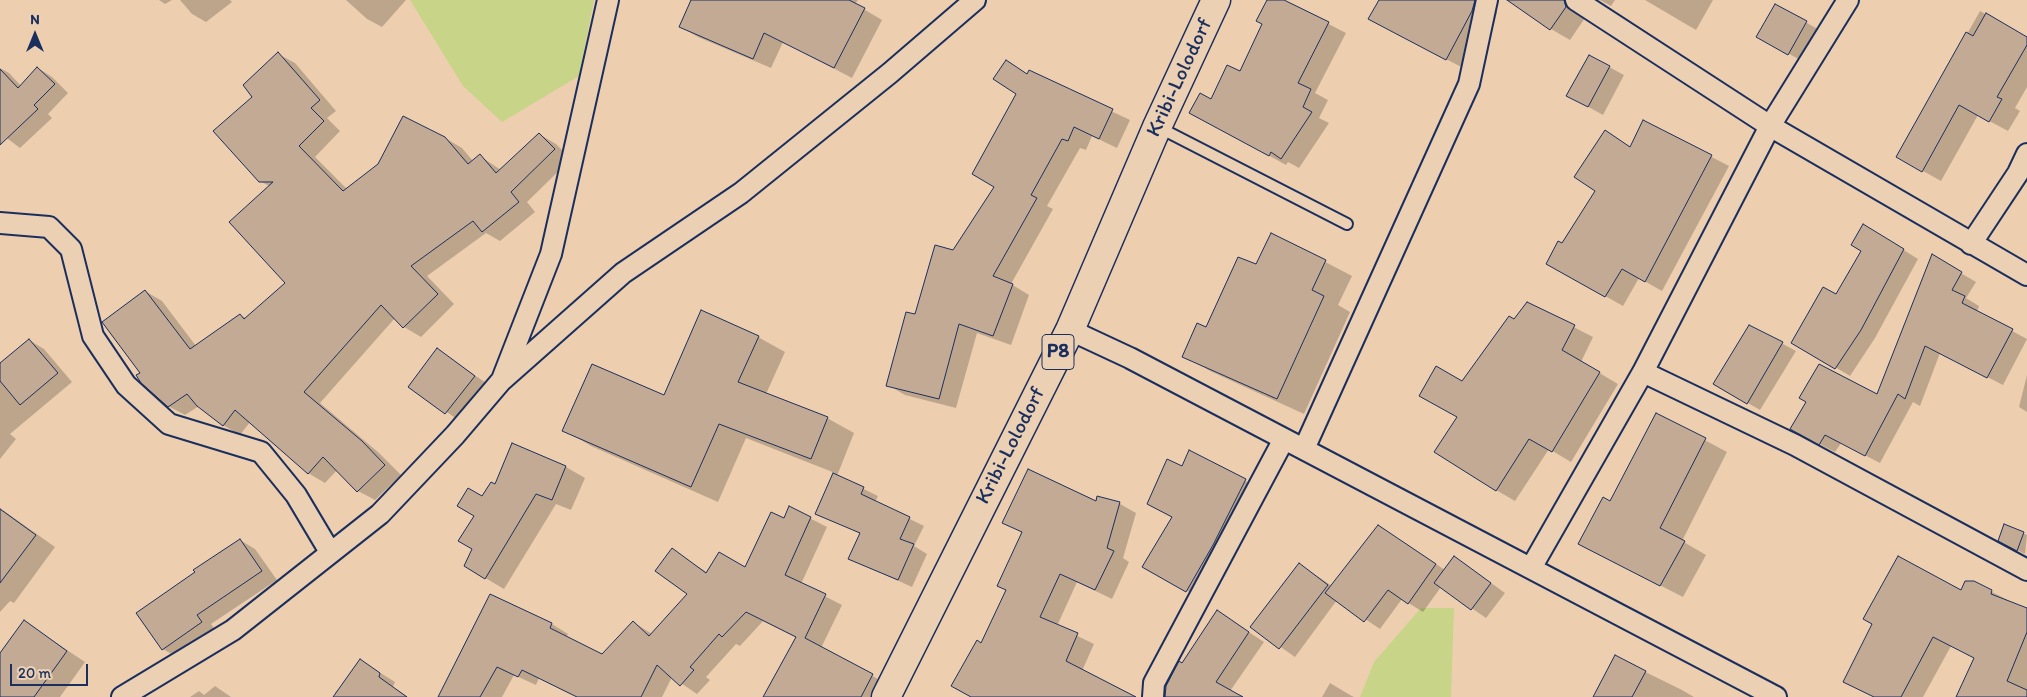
<!DOCTYPE html>
<style>
body{margin:0}
#map{position:relative;width:2027px;height:697px;overflow:hidden;background:#edcfb0;font-family:Itim,sans-serif}
canvas{display:block}
.north{position:absolute;left:10px;top:10px;width:50px;height:50px;-webkit-text-stroke:4px #ecd0b3;paint-order:stroke;rotate:0deg;font-size:14px;font-weight:700;line-height:20px;text-align:center;color:#1b2f5e}
.north::after{content:'';display:block;margin:auto;width:18px;height:22px;background:#1b2f5e;clip-path:polygon(50% 0,100% 100%,50% 72%,0 100%)}
.scale{position:absolute;left:10px;top:664px;width:78px;height:22px;box-sizing:border-box;border:2px solid #1b2f5e;border-top:0;padding-left:6px;font-size:15px;line-height:18px;white-space:nowrap;color:#1b2f5e;-webkit-text-stroke:4px #ecd0b3;paint-order:stroke}
</style>
<div id="map">
<canvas width="2027" height="697"></canvas>
<div class="north">N</div>
<div class="scale">20 m</div>
</div>
<script>
const c = document.querySelector('canvas').getContext('2d');
c.lineJoin = 'round';
function fillPath(path, color) {
  c.fillStyle = color;
  c.fill(path, 'evenodd');
}
function toPath(rows) {
  const path = new Path2D();
  for (const r of rows) {
    path.moveTo(r[0], r[1]);
    for (let i = 2; i < r.length; i += 2) path.lineTo(r[i], r[i + 1]);
  }
  return path;
}
function trace(path, color, width, dash) {
  c.strokeStyle = color;
  c.lineWidth = width;
  c.lineCap = dash ? 'butt' : 'round';
  c.setLineDash(dash || []);
  c.stroke(path);
}
function drawText(font, color, halo, rows, align = 'center') {
  c.font = font + ' Itim,sans-serif';
  c.lineWidth = 4;
  c.setLineDash([]);
  c.textBaseline = 'middle';
  c.strokeStyle = halo;
  c.fillStyle = color;
  for (const [text, x, y, turn = 0] of rows) {
    c.save();
    c.translate(x, y);
    c.rotate((+turn || 0) * Math.PI / 180);
    c.textAlign = isNaN(turn) ? turn : align;
    if (halo) c.strokeText(text, 0, 0);
    c.fillText(text, 0, 0);
    c.restore();
  }
}
const green = toPath([
 [410,0,594,0,579,76,502,122,463,86],
 [1421,608,1454,608,1451,697,1360,697,1374,662]
]);
const shadow = toPath([
 [159,0,172,0,165,4],
 [180,0,230,0,232,2,206,22,192,14],
 [346,0,406,0,382,27,367,19],
 [694,0,858,0,855,4,882,20,852,78,783,42,771,68,698,37,681,27],
 [1268,0,1282,0,1346,33,1315,93,1328,100,1319,118,1329,123,1299,168,1288,162,1286,165,1208,122,1212,101,1241,73,1263,24],
 [1380,0,1475,0,1497,12,1494,24,1469,71,1392,31],
 [1531,0,1594,0,1583,11,1585,18,1570,40,1551,29],
 [1600,0,1615,0,1611,6],
 [1645,0,1713,0,1696,30],
 [1776,5,1821,31,1804,62,1758,37],
 [1980,11,2027,38,2027,87,2015,108,2020,111,2008,131,1978,115,1941,181,1898,157],
 [278,54,295,63,336,111,327,118,340,131,315,157,347,189,445,138,462,148,473,161,480,156,501,170,539,134,556,144,571,159,527,202,535,212,500,241,486,233,427,276,454,304,421,337,404,327,395,318,320,403,379,453,401,475,375,500,358,491,337,470,325,483,308,473,250,422,240,435,223,425,199,406,185,415,168,406,142,373,145,291,162,301,196,346,240,315,246,318,287,283,269,186,260,181,253,97],
 [1007,62,1028,75,1029,72,1130,120,1117,148,1092,136,1086,150,1080,148,1047,206,1053,209,1011,284,1029,295,1011,345,977,333,956,408,905,395,888,385,916,316,996,186,1018,94],
 [1609,67,1624,75,1603,115,1583,104],
 [0,68,9,73,21,86,38,68,52,77,68,93,48,114,52,118,20,148,0,133],
 [1644,122,1729,166,1662,291,1639,278,1623,306,1548,264,1597,190,1605,132,1631,147],
 [1272,234,1352,276,1338,305,1350,312,1304,414,1210,371,1184,356,1256,266],
 [1878,234,1918,259,1875,338,1850,376,1793,342,1837,296],
 [1932,256,1976,282,1966,298,1979,306,1977,312,2027,339,2003,385,1940,353,1920,406,1913,402,1880,463,1841,443,1835,452,1806,437,1877,396],
 [1527,303,1593,337,1581,362,1618,384,1571,462,1549,449,1515,501,1496,490,1459,417,1463,383],
 [1750,326,1796,351,1760,410,1715,384],
 [758,337,785,352,766,394,827,418,854,433,837,476,878,496,875,502,924,526,914,546,927,554,912,587,850,559,861,534,817,513,835,473,746,438,718,502,591,446,564,430,664,397],
 [29,340,44,349,72,382,10,434,16,439,0,459,0,365],
 [438,350,489,385,461,422,410,386],
 [2027,375,2027,412,2019,407],
 [1656,414,1727,452,1682,541,1706,555,1683,597,1579,544,1611,503],
 [513,445,566,467,585,478,571,510,556,504,504,589,465,566,474,549,475,515,483,497,496,486],
 [1190,452,1264,491,1205,601,1144,566,1173,517,1149,504,1182,468],
 [1098,498,1120,504,1136,513,1123,558,1129,562,1112,599,1077,582,1057,626,1094,644,1082,671,1131,697,973,697,982,645,1007,590,1023,533,1004,522,1097,502],
 [0,508,55,547,14,603,10,601,0,612],
 [790,508,827,527,801,584,842,605,821,648,889,685,882,697,765,697,797,638,763,621,740,646,736,644,706,677,710,680,697,694,672,677,662,697,577,697,539,678,536,685,514,675,502,697,440,697,552,624,568,634,566,638,602,656,633,622,652,634,689,594,672,550,708,573,746,569,784,520],
 [1379,526,1445,570,1455,557,1505,593,1486,618,1441,587,1423,612,1402,599,1380,629,1337,600,1295,657,1252,627,1299,564,1332,586],
 [2005,526,2027,535,2025,554,2007,545],
 [240,540,255,549,277,580,211,624,216,631,178,658,163,649],
 [1973,582,2027,610,2027,697,1965,697,1975,658,1951,646,1923,697,1874,697,1961,591],
 [1232,621,1264,642,1226,697,1214,697,1175,675],
 [25,622,85,662,60,697,10,697,0,687,0,656],
 [1615,657,1682,690,1694,697,1594,697],
 [360,660,395,682,393,687,408,697,343,697,335,692,342,687],
 [1330,683,1350,695,1354,697,1322,697],
 [215,686,231,697,190,697,199,691,204,695]
]);
const building = toPath([
 [691,0,849,0,865,8,834,68,764,33,753,59,679,27,691,0],
 [1267,0,1284,0,1329,22,1298,83,1311,89,1303,107,1312,112,1281,159,1271,152,1269,156,1189,113,1200,93,1211,99,1227,65,1240,71,1262,24,1256,21,1267,0],
 [1379,0,1475,0,1472,11,1446,60,1368,19,1379,0],
 [1507,0,1564,0,1566,7,1550,30,1507,0],
 [1775,4,1807,21,1788,55,1756,37,1775,4],
 [1986,13,2027,37,2027,45,1997,97,2002,99,1989,122,1959,105,1922,172,1896,157,1966,32,1973,36,1986,13],
 [278,52,320,100,311,108,324,121,299,146,343,191,378,164,403,116,445,137,468,164,480,154,496,173,539,133,555,149,511,192,519,202,482,232,473,221,411,266,438,294,403,328,381,305,304,392,362,441,385,465,357,492,323,457,308,474,235,410,223,426,197,406,187,394,168,407,141,383,136,375,140,373,102,322,145,290,190,349,240,314,244,319,285,283,229,222,273,182,259,182,213,131,252,97,243,85,278,52],
 [1589,55,1610,66,1588,107,1566,96,1589,55],
 [1006,60,1027,74,1029,70,1113,109,1099,139,1074,127,1068,141,1062,139,1031,195,1037,198,993,276,1013,284,993,336,959,324,939,399,886,386,906,312,915,314,935,245,953,250,994,187,972,174,1016,94,993,79,1006,60],
 [37,67,55,84,34,105,38,109,0,145,0,69,18,88,37,67],
 [1643,120,1712,155,1645,282,1622,269,1605,297,1546,264,1558,241,1562,243,1595,191,1574,177,1605,130,1630,147,1643,120],
 [1863,224,1904,249,1861,330,1835,369,1791,343,1823,287,1836,294,1861,251,1851,245,1863,224],
 [1271,233,1326,260,1312,290,1324,296,1277,399,1182,357,1197,323,1206,327,1238,257,1256,264,1271,233],
 [1932,254,1962,272,1952,290,1965,296,1962,303,2013,329,1987,378,1925,346,1905,399,1898,394,1865,456,1825,435,1819,445,1790,429,1806,402,1799,398,1819,364,1877,394,1932,254],
 [1527,302,1575,325,1562,350,1600,372,1552,452,1529,439,1496,491,1434,452,1457,417,1419,396,1436,366,1462,381,1509,316,1514,319,1527,302],
 [701,310,759,336,738,382,828,417,811,459,719,424,691,487,562,431,592,364,664,395,701,310],
 [1749,325,1783,342,1747,404,1713,384,1749,325],
 [29,339,58,373,20,405,0,381,0,363,29,339],
 [437,348,475,376,445,414,408,387,437,348],
 [1656,413,1706,438,1660,528,1685,541,1660,586,1578,544,1603,497,1610,501,1656,413],
 [512,443,566,466,552,500,536,494,485,579,464,566,472,549,458,541,474,516,457,506,468,488,482,496,491,482,495,484,512,443],
 [1189,450,1246,479,1213,545,1186,592,1142,567,1172,517,1147,504,1167,459,1182,466,1189,450],
 [1028,469,1096,501,1097,496,1120,502,1107,548,1114,551,1095,590,1060,574,1040,617,1078,633,1066,661,1136,697,971,697,951,686,977,640,981,643,1006,590,997,586,1022,532,1002,523,1028,469],
 [833,473,864,487,861,494,910,517,900,539,914,544,898,580,848,559,860,533,815,514,833,473],
 [789,506,811,517,785,575,826,594,805,638,873,674,861,697,763,697,796,637,746,612,722,637,719,634,690,667,694,670,680,686,657,665,641,697,577,697,522,670,518,677,497,667,480,697,438,697,490,594,552,623,550,628,602,654,633,621,649,636,687,594,655,571,672,548,706,573,719,552,745,567,771,512,784,518,789,506],
 [0,509,36,535,0,583,0,509],
 [2004,524,2024,532,2017,551,1998,541,2004,524],
 [1378,525,1436,564,1408,604,1388,590,1364,622,1325,593,1378,525],
 [240,539,262,571,197,615,202,622,162,650,136,613,195,572,193,570,240,539],
 [1454,556,1491,583,1471,610,1434,583,1454,556],
 [1898,556,1961,590,1965,581,1974,581,1992,590,1991,594,2027,608,2027,632,2007,681,2027,690,2027,697,1956,697,1974,658,1933,637,1901,697,1874,697,1843,682,1872,624,1863,619,1898,556],
 [1299,563,1328,585,1279,649,1250,627,1299,563],
 [1217,610,1249,632,1216,682,1243,697,1165,697,1166,686,1179,661,1182,663,1217,610],
 [24,620,67,651,34,697,0,697,0,653,24,620],
 [1615,655,1646,671,1632,697,1593,697,1615,655],
 [360,659,380,673,379,677,407,697,333,697,360,659]
]);
const lane = toPath([
 [1158,127,1347,224]
]);
const street = toPath([
 [1576,0,1770,126,2027,275],
 [0,223,49,227,71,249,93,336,126,385,169,424,261,452,296,495,330,552],
 [1971,244,2018,173,2027,154],
 [1070,330,1130,358,1776,697],
 [1643,372,1795,445,2027,570],
 [503,377,551,254,608,0],
 [1304,449,1469,84,1487,0],
 [1531,568,1643,372,1770,126,1848,0],
 [122,697,233,630,380,514,455,435,501,381,623,273,741,193,890,73,975,0],
 [1153,697,1154,683,1284,439]
]);
const primary = toPath([
 [886,697,1070,330,1157,127,1216,0]
]);
const shields = [
 [1058,352,32]
];
const shieldNames = [
 ["P8",1058,352]
];
const streetNames = [
 ["Kribi-Lolodorf",1180,78,-65],
 ["Kribi-Lolodorf",1011,446,-63]
];
fillPath(green, '#c8d488');
fillPath(shadow, '#0003');
fillPath(building, '#c3aa94');
trace(building, '#1b2f5e', 1);
trace(lane, '#1b2f5e', 14);
trace(street, '#1b2f5e', 24);
trace(primary, '#1b2f5e', 31);
trace(lane, '#ecd0b3', 10);
trace(street, '#ecd0b3', 20);
trace(primary, '#ecd0b3', 28);
for (const [x, y, w] of shields) {
  const box = new Path2D();
  box.roundRect(x - w / 2, y - 17.5, w, 35, 4);
  c.fillStyle = '#ecd0b3';
  c.fill(box);
  trace(box, '#1b2f5e', 1);
}
drawText('bold 20px', '#1b2f5e', null, shieldNames);
drawText('21px', '#1b2f5e', '#ecd0b3', streetNames);
</script>
